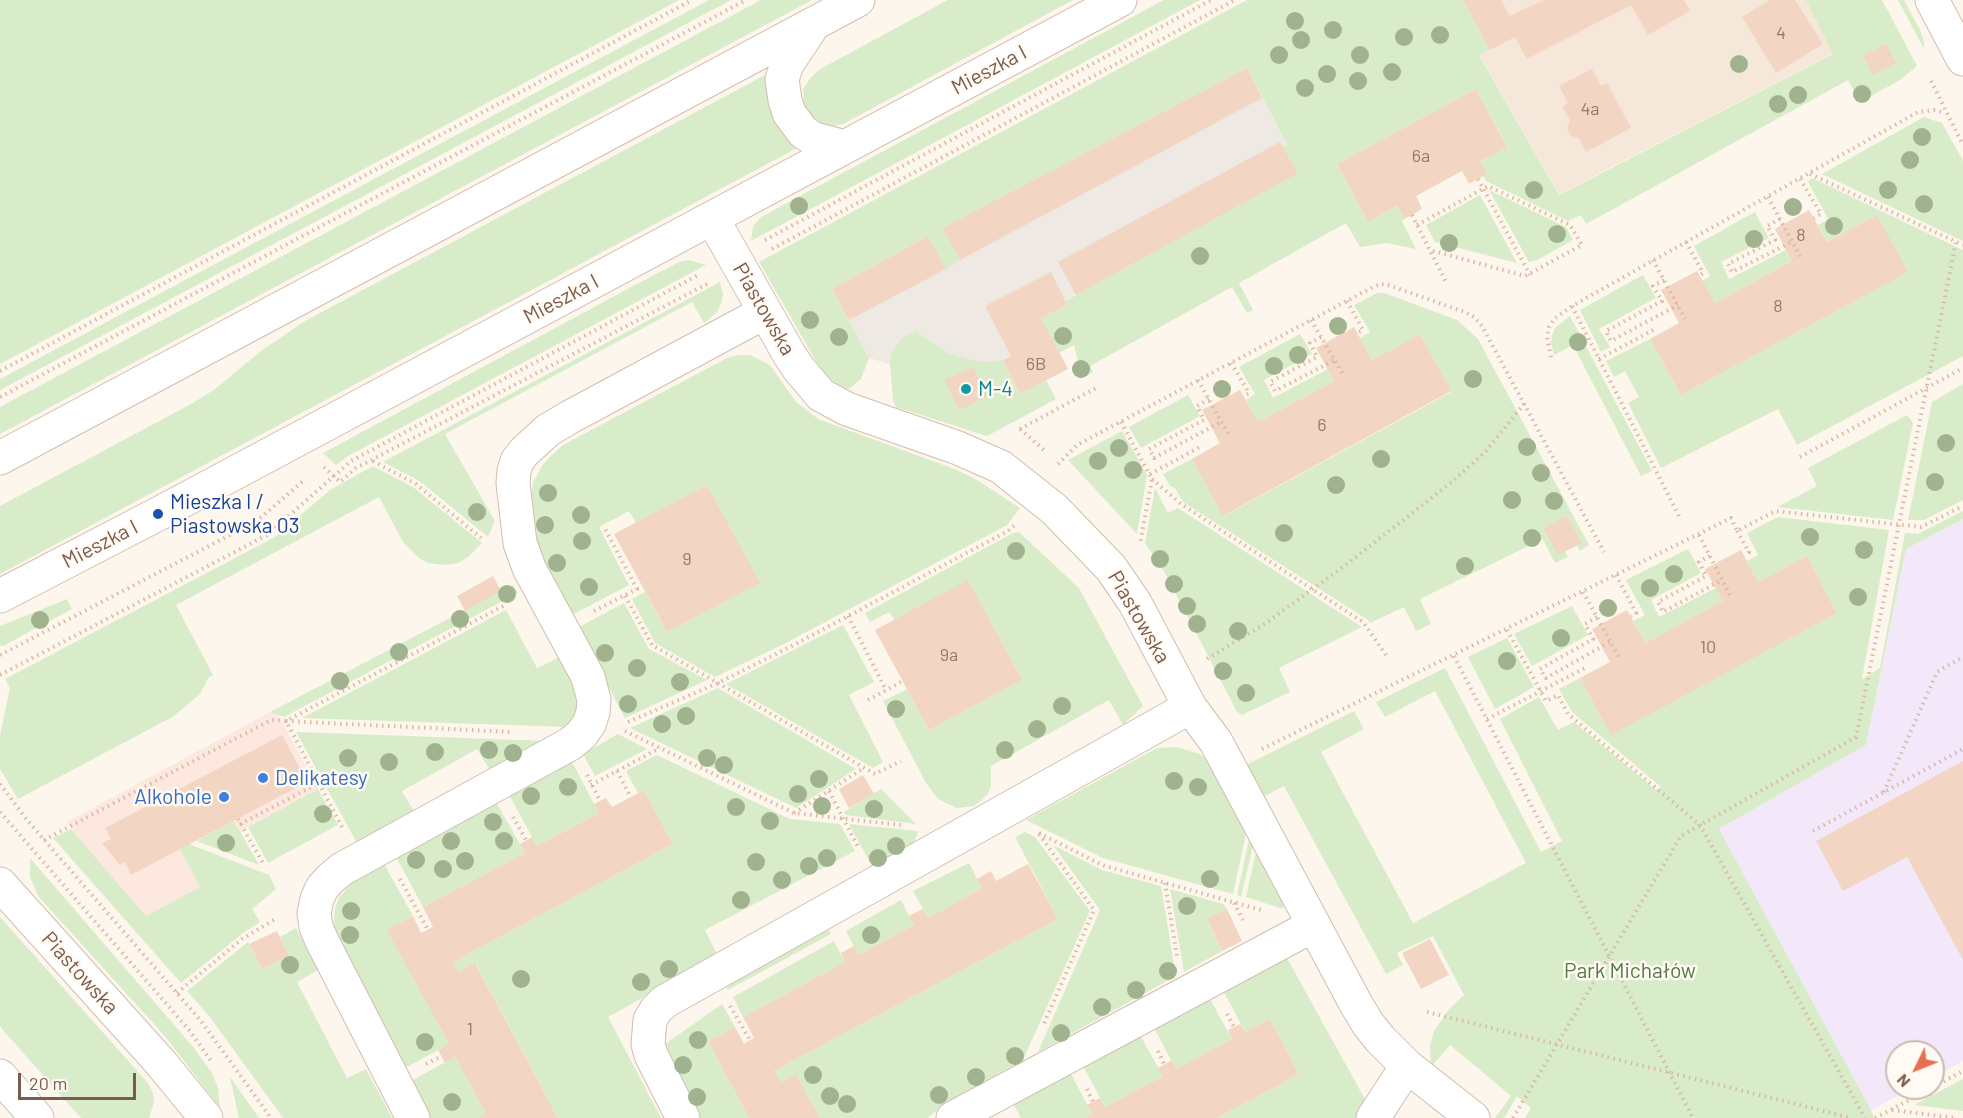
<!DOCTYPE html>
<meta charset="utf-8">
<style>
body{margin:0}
#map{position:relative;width:1963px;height:1118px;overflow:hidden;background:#fdf6ec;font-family:Barlow,sans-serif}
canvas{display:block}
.north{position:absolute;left:1885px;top:1040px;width:60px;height:60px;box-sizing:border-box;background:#fffaf3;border:2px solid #cabbb1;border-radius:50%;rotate:227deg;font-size:16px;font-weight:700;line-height:24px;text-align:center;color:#7a5c4d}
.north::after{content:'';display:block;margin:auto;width:21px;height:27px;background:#e76f51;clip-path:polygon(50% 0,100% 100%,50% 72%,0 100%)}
.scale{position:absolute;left:18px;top:1073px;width:118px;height:27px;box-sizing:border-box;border:3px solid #7a5c4d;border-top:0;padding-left:8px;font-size:18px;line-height:21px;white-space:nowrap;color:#7a5c4d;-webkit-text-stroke:4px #fffaf3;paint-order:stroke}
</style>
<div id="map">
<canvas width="1963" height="1118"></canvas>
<div class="north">N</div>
<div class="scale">20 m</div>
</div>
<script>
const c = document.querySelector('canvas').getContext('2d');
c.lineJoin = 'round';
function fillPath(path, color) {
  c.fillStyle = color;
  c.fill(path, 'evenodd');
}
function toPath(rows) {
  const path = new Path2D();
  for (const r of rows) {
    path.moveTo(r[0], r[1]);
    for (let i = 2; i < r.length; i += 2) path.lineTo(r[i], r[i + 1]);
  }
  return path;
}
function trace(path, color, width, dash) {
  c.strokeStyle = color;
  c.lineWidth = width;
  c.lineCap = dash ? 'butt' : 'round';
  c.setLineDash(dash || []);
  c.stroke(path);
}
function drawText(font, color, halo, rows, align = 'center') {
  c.font = font + ' Barlow,sans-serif';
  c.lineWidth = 5;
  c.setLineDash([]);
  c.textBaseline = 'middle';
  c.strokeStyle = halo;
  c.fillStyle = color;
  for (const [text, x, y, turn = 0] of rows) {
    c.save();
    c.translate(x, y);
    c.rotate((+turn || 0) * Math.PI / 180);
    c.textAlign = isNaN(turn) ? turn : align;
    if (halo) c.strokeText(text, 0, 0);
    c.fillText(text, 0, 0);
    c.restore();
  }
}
const residential = toPath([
 [1463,0,1882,0,1894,22,1559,194,1479,54,1490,50]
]);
const commercial = toPath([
 [270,712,278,714,318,789,240,831,233,821,181,849,200,887,146,916,71,829,67,822]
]);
const industrial = toPath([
 [1247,68,1287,146,1283,147,1298,173,1065,300,1067,305,1050,336,988,367,945,380,869,358,832,289]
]);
const education = toPath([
 [1963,519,1963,1061,1933,1077,1933,1052,1897,1052,1897,1088,1912,1088,1871,1110,1719,829,1866,745,1906,549]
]);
const green = toPath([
 [0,0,679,0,0,364],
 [709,0,731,0,0,390,0,379],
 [761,0,812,0,0,434,0,407],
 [948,0,1073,0,843,124,834,126,821,124,808,112,804,103,803,89,812,76,822,68],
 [1164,0,1200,0,751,241,753,226,761,217],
 [1247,0,1463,0,1490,50,1479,55,1559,195,1833,54,1806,0,1882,0,1917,66,1900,80,1860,102,1848,80,1586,224,1581,215,1568,221,1486,181,1483,176,1487,174,1480,161,1507,146,1476,89,1337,164,1368,222,1397,206,1404,219,1402,221,1416,249,1387,243,1360,247,1346,223,1239,283,1253,310,1247,313,1232,287,1090,366,1093,372,1082,378,1074,345,1059,353,1041,318,1067,305,1065,301,1297,173,1283,147,1287,145,1247,68,944,228,960,260,946,269,928,236,832,289,869,358,861,379,850,388,846,389,830,379,820,368,759,262],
 [1898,0,1904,0,1920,30,1924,41,1924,49],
 [767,74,766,88,772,111,799,147,0,574,0,506,193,403,215,389,261,351,305,321],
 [1924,117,1942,123,1963,161,1963,241,1822,174],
 [1812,178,1963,250,1963,356,1797,445,1778,409,1661,468,1628,403,1639,397,1625,371,1614,377,1606,361,1650,339,1681,395,1907,272,1877,215,1827,242,1818,225,1828,219,1808,182],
 [1489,190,1566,227,1573,240,1537,260,1529,262],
 [1480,195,1517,263,1435,242,1426,225],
 [1755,212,1769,238,1721,262,1729,279,1786,250,1792,261,1715,303,1702,281,1710,276,1694,246],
 [689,260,706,265,348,456,336,465,323,453,637,284,679,262],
 [1643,275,1656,298,1599,329,1610,347,1601,352,1580,310],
 [720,282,723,294,721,304,717,312,704,323,692,302,445,434,495,521,488,537,421,482,383,462],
 [1377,293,1384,293,1457,320,1478,339,1589,545,1580,551,1577,545,1581,542,1567,516,1565,551,1568,557,1555,563,1543,539,1420,599,1431,624,1416,631,1404,607,1370,623,1368,620,1183,502,1175,488,1170,486,1163,474,1192,459,1224,516,1451,392,1420,334,1372,360,1360,338,1370,332,1354,305],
 [1570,316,1652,471,1641,476,1573,345,1554,355,1551,344,1552,335,1556,327],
 [915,331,948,353,971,360,988,362,1003,360,1020,394,1046,380,1056,399,987,436,896,407,893,400,890,364,892,353,901,339],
 [1300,334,1312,354,1264,380,1273,398,1328,369,1334,381,1258,422,1246,400,1255,394,1239,367],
 [738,355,750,355,770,365,796,402,818,419,957,470,977,480,1020,508,1007,525,784,644,715,677,655,643,632,599,645,592,667,632,759,583,707,485,636,523,629,511,599,527,629,585,570,616,541,562,530,497,534,481,542,466,549,458,563,445,727,358],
 [1963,384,1963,500,1924,520,1908,520,1932,402],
 [1188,395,1200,416,1141,448,1129,427],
 [1907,415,1913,423,1893,520,1777,507,1817,486,1808,468],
 [1122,431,1147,475,1137,534,1068,460],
 [373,466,413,487,482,543,468,557,458,563,446,565,428,563,419,558,403,542,379,497,176,605,213,675,208,678,200,694,174,716,18,799,0,769,0,736,10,688,5,679,275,537,330,490],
 [1155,488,1168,513,1178,508,1362,627,1279,668,1290,692,1242,715,1237,712,1164,571,1145,543],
 [1963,511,1963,519,1906,549,1866,745,1719,829,1871,1110,1874,1118,1525,1118,1531,1108,1517,1096,1504,1118,1495,1118,1511,1096,1450,1045,1431,1067,1430,1046,1434,1031,1450,1008,1464,995,1433,936,1397,953,1403,965,1386,974,1284,786,1263,797,1248,770,1248,764,1354,711,1364,729,1321,752,1413,923,1526,863,1435,691,1385,717,1376,702,1445,668,1541,852,1562,841,1500,719,1539,697,1558,730,1574,722,1656,790,1661,787,1572,712,1559,689,1580,678,1611,734,1837,613,1807,556,1758,582,1747,561,1758,555,1747,533,1778,517,1889,530,1862,679,1880,668,1905,533,1918,534],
 [1019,532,1079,588,1143,706,1123,725,1109,700,991,766,991,787,987,795,974,806,957,808,938,799,926,783,883,701,907,689,929,730,1022,680,968,581,895,620,889,612,870,622,865,613,1013,533],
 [1688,549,1701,573,1651,600,1659,617,1716,588,1723,601,1645,643,1633,621,1645,615,1626,580],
 [513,585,518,593,284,717,270,712],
 [67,599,72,609,3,646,0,645,0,626],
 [624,603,649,649,707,680,625,718,577,628],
 [1572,606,1588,635,1532,666,1514,634],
 [506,610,537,668,562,656,577,683,580,707,569,727,302,718],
 [843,625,874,682,849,695,883,762,873,768,726,684],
 [1507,638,1534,687,1495,709,1468,657],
 [718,688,856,769,796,808,630,728],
 [296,732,547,741,491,772,477,749,402,791,415,813,358,845],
 [618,734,647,749,595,776,583,754],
 [1176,747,1200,754,1208,761,1247,829,1233,894,1103,858,1026,820,1157,748],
 [657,755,790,819,840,824,855,851,705,930,718,956,608,1017,661,1118,558,1118,476,964,459,972,453,962,673,844,644,790,638,793,626,771],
 [571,760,599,813,537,846,509,795],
 [318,789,338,825,268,863,248,827],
 [881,789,916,824,846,815,844,812],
 [496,802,525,853,423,907,396,857],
 [233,821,240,831,259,865,197,841],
 [849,824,918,831,912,849,875,872],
 [71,829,146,916,200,887,180,849,189,844,269,875,276,889,252,909,260,922,243,933,181,983,53,838],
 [1025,832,1035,837,1090,911,1023,1060,946,1102,928,1118,820,1118,796,1074,781,1082,774,1071,1058,919,1015,837],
 [1250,835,1254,842,1241,897,1237,895],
 [1053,845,1102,870,1161,886,1176,976,1038,1052,1100,910],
 [1257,847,1283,900,1283,909,1246,897],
 [30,858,194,1048,212,1073,218,1088,220,1108,164,1035,38,896,30,877],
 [969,863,982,888,928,918,913,891],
 [384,864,413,916,388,930,449,1044,403,1069,336,938,334,922,335,908,339,898,347,888,356,879],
 [1170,889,1223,904,1227,909,1207,920,1222,951,1184,972],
 [901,900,914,925,858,955,846,931],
 [0,917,148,1083,153,1093,154,1102,149,1118,81,1118,2,1029,0,1026],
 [827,927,831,934,728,990,725,984],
 [296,928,318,970,297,982,347,1078,366,1069,392,1118,283,1118,210,1017,187,991,248,942,262,969,289,956,280,937],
 [834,941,845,962,743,1017,733,997],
 [1287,958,1367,1103,1357,1118,1217,1118,1299,1074,1270,1019,1245,1032,1224,992],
 [1210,999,1232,1039,1176,1069,1154,1028],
 [722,1004,735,1027,708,1041,749,1118,698,1118,661,1047],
 [1140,1035,1163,1076,1105,1107,1083,1066],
 [455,1057,486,1114,478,1118,428,1118,409,1082],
 [1070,1072,1092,1114,1085,1118,1021,1118,1013,1103],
 [230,1077,259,1118,239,1118],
 [1963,1079,1963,1111,1914,1105]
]);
const building = toPath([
 [1463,0,1501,0,1510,16,1544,0,1684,0,1690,11,1648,35,1631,5,1527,59,1515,37,1490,50],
 [1770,0,1795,0,1823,44,1776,73,1742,17],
 [1886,44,1896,63,1873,75,1863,56],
 [1247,68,1262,98,960,260,943,228],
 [1592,69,1601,86,1607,83,1631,128,1586,152,1579,138,1571,136,1567,129,1570,120,1562,107,1568,103,1559,86],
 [1476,89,1507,147,1480,161,1487,174,1469,184,1462,171,1416,196,1422,209,1412,215,1404,219,1397,206,1368,222,1337,164],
 [1280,142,1298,173,1076,295,1058,262],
 [1809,210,1827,242,1877,215,1908,272,1681,395,1650,339,1679,323,1661,290,1697,271,1715,303,1792,261,1775,229],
 [928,236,946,269,849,320,832,289],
 [1051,272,1067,305,1041,318,1068,369,1020,394,1003,360,1011,356,985,306],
 [1354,327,1372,360,1420,334,1451,391,1223,516,1192,459,1220,443,1202,410,1240,390,1258,422,1334,381,1316,348],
 [973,367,987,397,959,410,945,380],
 [707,485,760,583,667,632,614,534],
 [1567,516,1582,543,1558,555,1544,528],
 [1741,550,1758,582,1807,556,1837,613,1611,735,1580,678,1610,662,1592,629,1627,610,1645,643,1723,601,1705,569],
 [493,576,501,591,465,611,457,596],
 [968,580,1022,680,929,730,875,630],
 [282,735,307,782,131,875,125,862,120,865,102,843,111,839,105,828],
 [1963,761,1963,960,1907,857,1843,891,1816,841],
 [863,775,874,794,849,808,839,789],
 [644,790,673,844,453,962,459,972,475,963,558,1118,478,1118,486,1114,455,1057,445,1063,438,1050,449,1044,387,930,413,916,421,933,433,927,423,907,525,853,520,844,532,837,537,846,599,813,594,804,606,798,612,807],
 [1028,864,1058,919,774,1071,781,1082,796,1074,820,1118,749,1118,708,1041,735,1027,744,1044,750,1040,754,1038,743,1017,845,962,841,953,854,946,858,955,914,925,909,916,923,909,928,918,982,888,977,879,991,871,996,881],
 [1227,909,1242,941,1222,951,1207,919],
 [277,931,289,956,262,969,249,944],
 [1430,939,1449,975,1421,989,1402,953],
 [1270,1019,1299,1074,1217,1118,1085,1118,1092,1114,1087,1105,1100,1098,1105,1107,1163,1076,1158,1068,1172,1060,1176,1069,1232,1039,1228,1030,1240,1024,1245,1032]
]);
const path = toPath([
 [1931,81,1963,145],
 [1810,174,1963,245],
 [1478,179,1530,275],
 [1800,179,1821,214,1814,218],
 [1768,197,1800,256],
 [1412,215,1446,282],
 [1780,219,1767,226,1775,240,1728,264,1732,272,1792,242],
 [1417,225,1488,186,1570,225,1582,245,1525,276,1430,250],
 [765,240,1211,0],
 [1686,242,1703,273,1699,276],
 [772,249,1235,0],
 [1653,260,1685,319],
 [1664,280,1653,286,1662,301,1606,331,1611,341,1678,305],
 [1347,301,1363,330,1357,333],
 [1311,320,1344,376],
 [1321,337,1310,343,1317,357,1270,382,1275,391,1335,360],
 [1551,357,1547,337,1549,327,1555,318,1572,306],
 [1599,359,1655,329],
 [1231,363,1249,393,1244,396],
 [0,371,692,0],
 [1198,380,1230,437],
 [0,397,746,0],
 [1209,399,1197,406,1204,420,1149,449,1154,458,1221,422],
 [1121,422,1152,479,1140,544],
 [1020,429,1044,450],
 [1020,429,1096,388],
 [1800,457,1963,368],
 [373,461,416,484,481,538],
 [1058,464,1077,445,1373,287,1381,284,1388,285,1465,312,1474,317,1482,326,1604,552],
 [324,467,340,482,356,468,707,284],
 [1150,474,1200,447],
 [1152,479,1181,504,1363,622,1388,658],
 [1679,516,1572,306,1918,112,1935,110,1945,113],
 [1737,531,1749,552,1744,555],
 [1699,535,1731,597],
 [1710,556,1699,562,1706,576,1658,602,1663,612,1722,580],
 [1616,575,1636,613,1631,616],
 [1583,592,1619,657],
 [625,596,652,645,875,774,901,761],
 [594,611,637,589,605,529],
 [848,616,886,690],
 [1597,617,1585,624,1593,639,1540,669,1546,678,1610,642],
 [1507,630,1546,701,1558,695,1568,714,1700,825,1865,1118],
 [0,655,257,521,303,481],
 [1454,656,1693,1118],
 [1207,659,1266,623,1343,567,1453,481,1486,451,1525,403],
 [0,675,267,535,351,461,700,274],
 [868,700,903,681],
 [1487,719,1587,667],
 [628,722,718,683,788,648,1008,531,1016,524],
 [625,731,794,813,901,825],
 [1262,749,1731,518,1737,531,1775,511,1921,527,1963,506],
 [617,771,629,794],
 [587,775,600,801],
 [0,784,27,820,201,1021,271,1118],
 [591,785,660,748],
 [829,791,859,849],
 [1884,792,1937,672,1963,657],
 [0,812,190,1031,213,1064],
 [794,813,864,768],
 [513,817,526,840],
 [238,819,264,865],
 [240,824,319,783],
 [342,827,286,721,512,732],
 [1813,831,1963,749],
 [1039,833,1102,865,1261,910],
 [1039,834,1094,910,1043,1026],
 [44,840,271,720,286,721,507,604],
 [400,879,428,930],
 [1165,883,1177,956],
 [1234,903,1243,920],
 [177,993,242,939,277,918],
 [730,1006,750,1040],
 [1427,1012,1851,1118],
 [1227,1014,1234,1027],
 [1158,1051,1164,1064],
 [426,1064,442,1056],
 [1933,1087,1963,1071],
 [1087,1089,1093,1102],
 [1892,1110,1956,1118],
 [1513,1118,1681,836,1856,737,1956,242],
 [1875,1118,1932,1088]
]);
const minor = toPath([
 [1932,0,1963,59],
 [811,28,787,64,782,79,785,100,789,113,803,132,814,139,845,147],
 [712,218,789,354,799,369,821,395,847,409,958,448,1001,467,1054,509,1111,568,1135,603,1190,707,1216,742,1356,1004,1368,1024,1380,1039,1407,1066,1473,1118],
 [0,458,858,0],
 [0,596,158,514,1120,0],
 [0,884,161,1063,206,1118],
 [0,1076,37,1118],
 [413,1118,322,941,316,927,314,913,317,899,322,888,331,878,342,869,570,744,581,735,589,724,593,712,594,700,588,677,529,568,520,543,513,483,514,471,517,461,524,452,548,430,570,417,765,312],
 [683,1118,651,1055,648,1044,650,1020,656,1010,664,1002,1190,707],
 [953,1118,1314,925],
 [1373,1118,1407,1066]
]);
const trees = [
 [1295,21],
 [1333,30],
 [1440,35],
 [1404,37],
 [1301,40],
 [1279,55],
 [1360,55],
 [1739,64],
 [1392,72],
 [1327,74],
 [1358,81],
 [1305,88],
 [1862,94],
 [1798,95],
 [1778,104],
 [1922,137],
 [1910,160],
 [1534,190],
 [1888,190],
 [1924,204],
 [799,206],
 [1793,207],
 [1834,226],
 [1557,234],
 [1754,239],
 [1449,243],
 [1200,256],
 [810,320],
 [1338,326],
 [1063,336],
 [839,337],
 [1578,342],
 [1298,355],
 [1274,366],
 [1081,369],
 [1473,379],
 [1222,389],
 [1946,443],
 [1527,447],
 [1119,448],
 [1381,459],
 [1098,461],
 [1133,470],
 [1541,473],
 [1935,482],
 [1336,485],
 [548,493],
 [1512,500],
 [1554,501],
 [477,512],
 [581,515],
 [545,525],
 [1284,533],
 [1810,537],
 [1532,538],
 [582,541],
 [1864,550],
 [1016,551],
 [1160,559],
 [557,563],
 [1465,566],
 [1674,574],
 [1174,584],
 [589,587],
 [1650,588],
 [507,594],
 [1858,597],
 [1187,606],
 [1608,608],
 [460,619],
 [40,620],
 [1197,624],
 [1238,631],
 [1561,638],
 [399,652],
 [605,653],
 [1507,661],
 [637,668],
 [1223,671],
 [340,681],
 [680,682],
 [1246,693],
 [628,704],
 [1062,706],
 [896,709],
 [686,716],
 [662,724],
 [1037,729],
 [489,750],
 [1005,750],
 [435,752],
 [513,753],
 [348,758],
 [707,758],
 [389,762],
 [724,765],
 [819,779],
 [1174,781],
 [568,787],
 [1198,787],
 [798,794],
 [531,796],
 [822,806],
 [736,807],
 [874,809],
 [323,814],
 [770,821],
 [493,822],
 [451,841],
 [504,841],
 [226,843],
 [896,846],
 [827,858],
 [878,858],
 [416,860],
 [465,861],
 [756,862],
 [809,866],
 [443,869],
 [1210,879],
 [782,880],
 [741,900],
 [1187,906],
 [351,911],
 [350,935],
 [871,935],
 [290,965],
 [669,969],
 [1168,971],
 [521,979],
 [641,982],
 [1136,990],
 [1102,1007],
 [1061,1033],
 [698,1040],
 [425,1042],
 [1015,1056],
 [683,1065],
 [813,1075],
 [976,1077],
 [939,1095],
 [830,1096],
 [697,1097],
 [452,1102],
 [847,1104]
];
const markers = [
 [966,389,6,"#0f9aa8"],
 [158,514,6,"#1a4fb4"],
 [263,778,6,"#3f7fe0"],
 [224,797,6,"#3f7fe0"]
];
const numberNames = [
 ["4",1781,33],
 ["4a",1590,109],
 ["6a",1421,156],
 ["8",1801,235],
 ["8",1778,306],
 ["6B",1036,364],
 ["6",1322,425],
 ["9",687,559],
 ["10",1708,647],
 ["9a",949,655],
 ["1",470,1029]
];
const streetNames = [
 ["Mieszka I",989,70,-28],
 ["Mieszka I",561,299,-28],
 ["Piastowska",764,309,60],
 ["Mieszka I",100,544,-27],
 ["Piastowska",1139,617,60],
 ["Piastowska",80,973,48]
];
const cultureNames = [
 ["M-4",978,389]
];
const transitNames = [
 ["Mieszka I /",170,502],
 ["Piastowska 03",170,526]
];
const shopNames = [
 ["Delikatesy",275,778],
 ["Alkohole",212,797,"right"]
];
const parkNames = [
 ["Park Michałów",1630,971]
];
fillPath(residential, '#f5e8da');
fillPath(commercial, '#fde8e0');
fillPath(industrial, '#efe9e4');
fillPath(education, '#f3e8fa');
fillPath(green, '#d8ecc9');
fillPath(building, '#f3d5c3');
trace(minor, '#d1beb0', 35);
trace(path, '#d9b8a5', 4, [1.5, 4.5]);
trace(minor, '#fff', 33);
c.fillStyle = '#a0b28e';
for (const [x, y] of trees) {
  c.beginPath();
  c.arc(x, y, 9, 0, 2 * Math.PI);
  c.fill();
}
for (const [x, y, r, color] of markers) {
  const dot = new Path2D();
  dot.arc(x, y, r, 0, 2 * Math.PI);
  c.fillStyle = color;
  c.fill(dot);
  trace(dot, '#fffaf3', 2);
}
drawText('18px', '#987a6a', null, numberNames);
drawText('21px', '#7a5c4d', '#fffaf3', streetNames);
drawText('21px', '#0d838f', '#fffaf3', cultureNames, 'left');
drawText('21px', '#164399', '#fffaf3', transitNames, 'left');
drawText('21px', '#366cbe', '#fffaf3', shopNames, 'left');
drawText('21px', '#537a41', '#fffaf3', parkNames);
</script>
